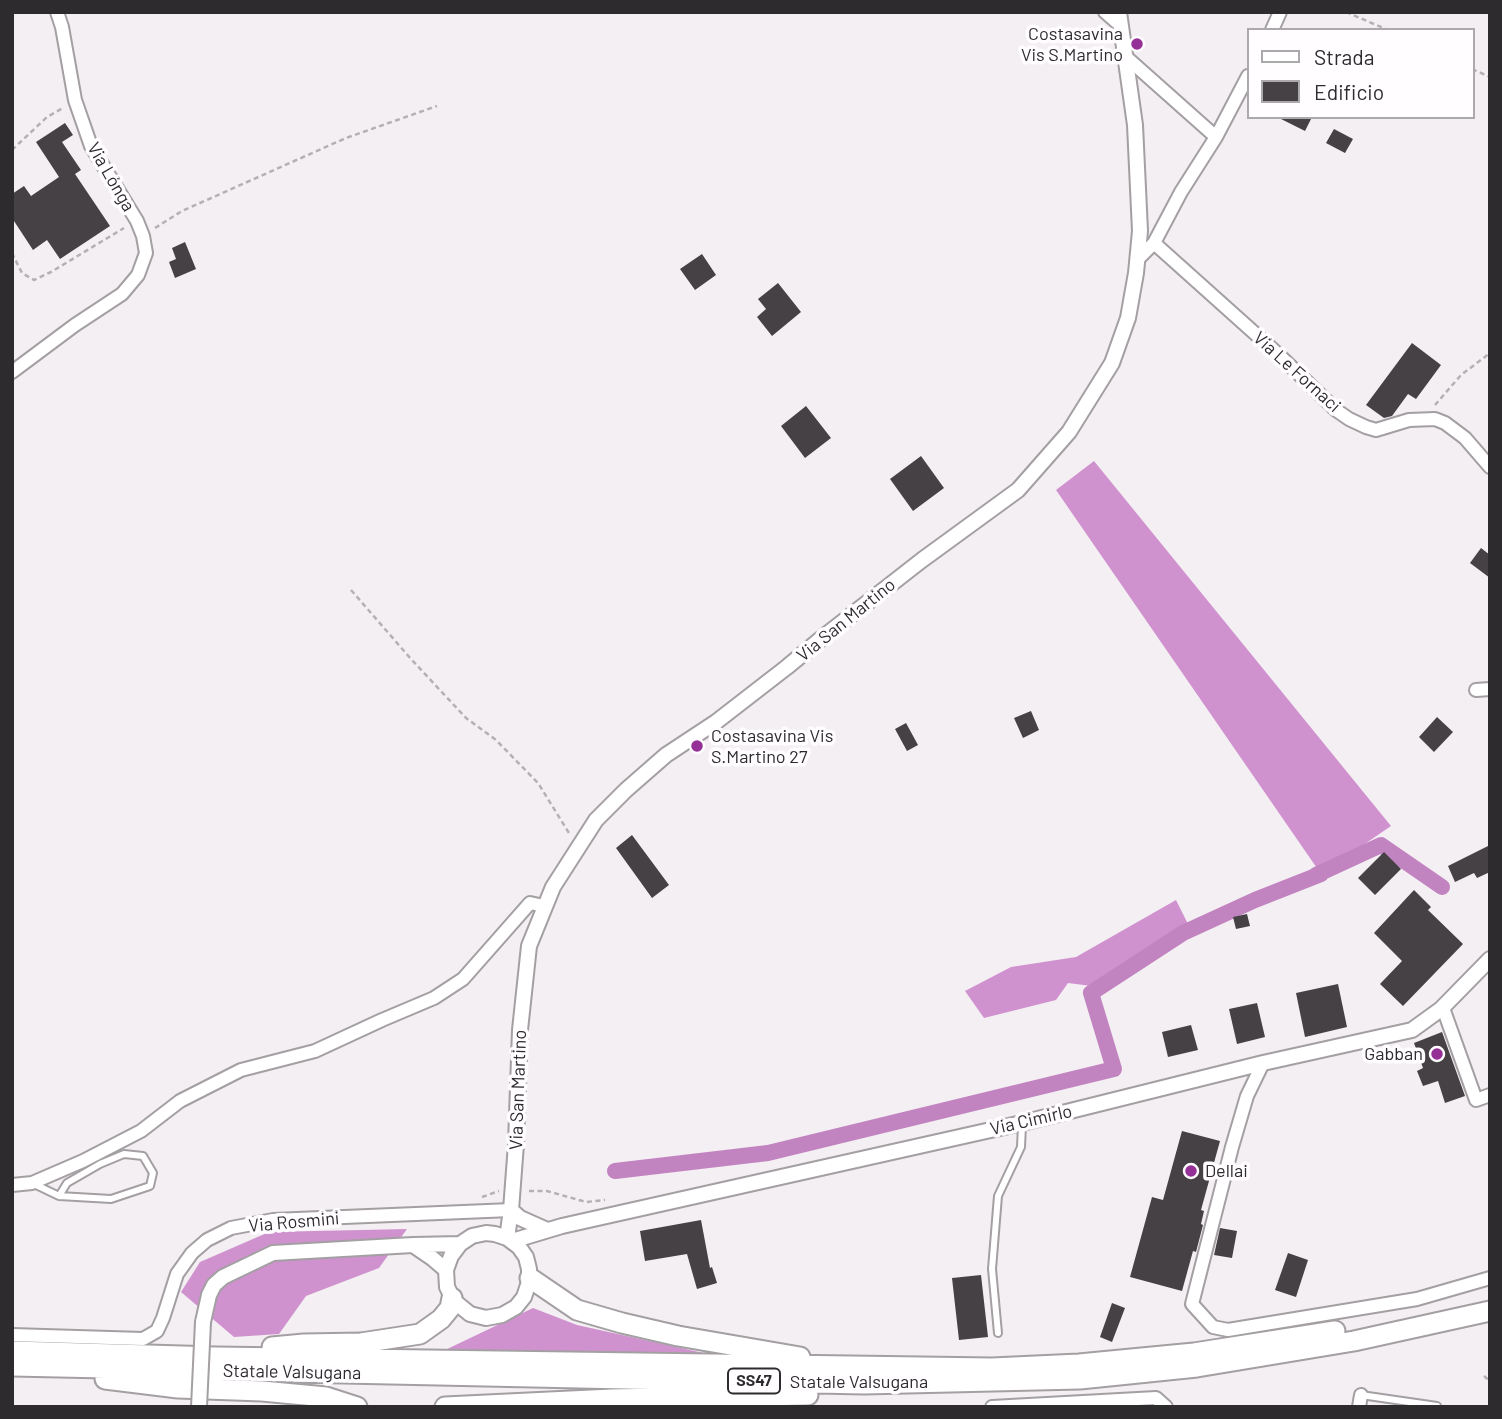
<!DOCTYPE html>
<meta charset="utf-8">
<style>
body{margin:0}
#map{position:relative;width:1502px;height:1419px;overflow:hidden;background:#f4eff3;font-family:Barlow,sans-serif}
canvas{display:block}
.frame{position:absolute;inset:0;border:14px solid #2d2b2d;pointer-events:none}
.legend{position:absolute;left:1247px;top:28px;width:228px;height:91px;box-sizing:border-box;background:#fffdff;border:2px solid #aba9ab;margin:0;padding:9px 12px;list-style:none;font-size:21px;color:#2d2b2d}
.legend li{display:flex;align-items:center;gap:14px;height:35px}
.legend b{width:35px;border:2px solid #aba9ab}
</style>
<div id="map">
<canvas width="1502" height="1419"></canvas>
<div class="frame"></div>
<ul class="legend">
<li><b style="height:9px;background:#fff"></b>Strada</li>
<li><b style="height:19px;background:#454145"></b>Edificio</li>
</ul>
</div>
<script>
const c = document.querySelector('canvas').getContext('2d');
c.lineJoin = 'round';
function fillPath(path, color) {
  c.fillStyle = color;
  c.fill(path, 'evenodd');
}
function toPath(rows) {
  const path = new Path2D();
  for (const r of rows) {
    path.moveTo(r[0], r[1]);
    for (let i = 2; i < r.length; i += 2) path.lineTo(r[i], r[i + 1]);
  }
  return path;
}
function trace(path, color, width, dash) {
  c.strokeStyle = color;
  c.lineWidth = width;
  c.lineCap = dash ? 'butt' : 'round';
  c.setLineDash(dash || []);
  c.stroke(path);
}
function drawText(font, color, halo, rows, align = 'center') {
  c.font = font + ' Barlow,sans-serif';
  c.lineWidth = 7;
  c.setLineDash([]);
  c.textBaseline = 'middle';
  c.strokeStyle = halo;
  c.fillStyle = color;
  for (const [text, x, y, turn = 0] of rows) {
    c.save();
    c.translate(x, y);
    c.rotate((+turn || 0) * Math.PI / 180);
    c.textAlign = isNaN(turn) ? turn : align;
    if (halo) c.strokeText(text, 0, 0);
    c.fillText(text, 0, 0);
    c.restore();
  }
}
const forest = toPath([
 [1094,461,1391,826,1321,874,1056,490],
 [1176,900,1190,928,1099,987,1068,983,1056,1000,984,1018,965,991,1011,967,1076,957],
 [407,1229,379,1268,306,1296,279,1334,234,1337,181,1292,200,1262,269,1232],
 [533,1308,577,1325,708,1354,443,1351]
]);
const canal = toPath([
 [1316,875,1381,845,1442,887],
 [615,1171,768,1153,1114,1069,1091,993,1183,933,1255,900,1321,874]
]);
const building = toPath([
 [1277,117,1312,117,1305,131],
 [65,123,73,135,62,142,81,170,75,174,110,226,60,259,47,240,33,250,12,218,12,194,24,186,31,196,59,177,36,142],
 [1334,129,1353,139,1345,153,1326,143],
 [185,242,196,269,175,278,169,262,176,259,172,248],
 [702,254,716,275,695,290,680,269],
 [778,283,801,312,772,336,757,317,766,309,758,299],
 [1412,343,1441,365,1416,399,1408,394,1392,416,1384,418,1366,405],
 [806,406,831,438,805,458,781,426],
 [921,456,944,488,913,511,890,479],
 [1481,548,1490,555,1490,578,1470,563],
 [1031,711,1039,730,1023,738,1014,718],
 [1437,717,1453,732,1434,752,1419,737],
 [906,723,918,745,907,751,895,729],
 [632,835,669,885,652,898,616,848],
 [1490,845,1490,872,1477,878,1474,873,1455,882,1448,866],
 [1384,852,1401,869,1375,895,1358,878],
 [1414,890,1431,907,1428,910,1463,944,1403,1006,1380,984,1402,961,1374,933],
 [1247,914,1250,926,1236,929,1233,917],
 [1338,984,1347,1027,1305,1037,1296,993],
 [1257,1003,1265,1037,1237,1044,1229,1009],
 [1191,1025,1198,1050,1168,1057,1162,1032],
 [1442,1032,1465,1096,1445,1103,1438,1081,1423,1086,1417,1071,1423,1068,1414,1043],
 [1182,1131,1220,1141,1201,1210,1204,1211,1201,1224,1203,1225,1196,1252,1193,1251,1182,1291,1130,1277,1152,1197,1163,1200],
 [701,1220,710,1268,712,1267,717,1283,697,1289,687,1254,645,1261,640,1231],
 [1220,1228,1237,1231,1232,1258,1214,1255],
 [1288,1253,1308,1260,1296,1297,1275,1290],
 [981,1275,988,1337,959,1340,952,1278],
 [1112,1303,1125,1308,1112,1342,1100,1337]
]);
const path = toPath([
 [1346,12,1388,30],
 [1472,69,1490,77],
 [12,150,47,117,63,108],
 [155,228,182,211,346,138,437,106],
 [12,253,22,273,34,280,51,272,124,228],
 [1435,405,1461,375,1490,353],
 [351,590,411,659,466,718,496,740,538,783,569,833],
 [529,1191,547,1191,586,1202,605,1200],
 [482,1197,499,1191],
 [1484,1376,1490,1381]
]);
const service = toPath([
 [34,1184,59,1196,111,1199,150,1186,153,1173,143,1156,124,1154,100,1164,67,1183,59,1196],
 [998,1333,992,1269,998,1196,1021,1147,1022,1125],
 [1361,1395,1437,1406]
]);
const minor = toPath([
 [1105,12,1121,26],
 [1272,30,1280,12],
 [1126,57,1216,137],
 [1154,243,1279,355,1336,410,1349,419,1366,427,1376,430,1409,420,1435,419,1445,423,1465,438,1490,467],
 [1138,259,1154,243,1181,192,1216,137,1248,76],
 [12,372,75,325,122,294,138,275,146,253,143,236,137,221,91,146,75,100,62,27,57,12],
 [1476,690,1490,689],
 [1443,1008,1476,1100,1490,1095],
 [1263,1063,1247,1096,1232,1147,1192,1304,1213,1327,1228,1330,1417,1299,1490,1278],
 [12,1185,32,1183,83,1161,141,1131,180,1101,241,1070,315,1051,382,1020,434,998,463,979,530,903,544,906],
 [12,1335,143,1339,157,1331,163,1318,177,1274,192,1253,207,1240,231,1228,273,1220,511,1210],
 [992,1407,1156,1398,1166,1407],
 [1359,1407,1361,1395]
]);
const tertiary = toPath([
 [511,1210,520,1218,547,1230],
 [507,1238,511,1210,516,1144,520,1030,529,946,553,887,596,820,626,790,666,755,716,722,787,667,822,638,922,560,1018,490,1069,432,1112,363,1128,318,1136,273,1140,231,1135,125,1119,12],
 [512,1241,562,1226,1022,1123,1263,1063,1412,1030,1441,1009,1490,959],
 [413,1245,432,1258,446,1270],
 [203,1322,209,1295,214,1285,223,1277,273,1253,413,1245,460,1244,472,1236,486,1233,495,1234,507,1238,519,1247,526,1257,529,1269,529,1282,524,1297,516,1307,502,1315,486,1318,470,1314,454,1301,447,1287,446,1270,451,1256,460,1244]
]);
const trunk = toPath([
 [530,1278,577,1310,622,1323,678,1336,800,1357],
 [272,1347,304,1344,361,1343,420,1334,441,1319,450,1308,452,1298],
 [12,1351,216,1357,992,1368,1079,1364,1194,1353,1335,1331],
 [12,1366,864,1384,1080,1379,1197,1367,1354,1341,1490,1311],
 [105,1379,178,1388,262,1391,326,1397,357,1407],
 [445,1407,612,1399,808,1395]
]);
const tertiaryBridge = toPath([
 [199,1407,203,1322]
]);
const markers = [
 [1137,44,7,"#953096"],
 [697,746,7,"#953096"],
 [1437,1054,7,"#953096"],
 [1191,1171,7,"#953096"]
];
const shields = [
 [754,1381,52]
];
const shieldNames = [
 ["SS47",754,1381]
];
const poiNames = [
 ["Costasavina",1123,34],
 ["Vis S.Martino",1123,55],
 ["Costasavina Vis",711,736,"left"],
 ["S.Martino 27",711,757,"left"],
 ["Gabban",1423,1054],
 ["Dellai",1205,1171,"left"]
];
const streetNames = [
 ["Via Lónga",111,177,60],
 ["Via Le Fornaci",1297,372,42],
 ["Via San Martino",846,620,-39],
 ["Via San Martino",518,1090,-88],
 ["Via Cimirlo",1031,1120,-13],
 ["Via Rosmini",294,1222,-5],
 ["Statale Valsugana",292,1372,1],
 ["Statale Valsugana",859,1382]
];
fillPath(forest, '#d092cf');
trace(canal, '#c284c0', 16);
fillPath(building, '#454145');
trace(service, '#a39fa3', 10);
trace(minor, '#a39fa3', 16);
trace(tertiary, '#a39fa3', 18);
trace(trunk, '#a39fa3', 23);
trace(path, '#b4b0b3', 2.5, [5, 3.5]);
trace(service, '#fff', 6);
trace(minor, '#fff', 12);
trace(tertiary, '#fff', 14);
trace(trunk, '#fff', 19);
trace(tertiaryBridge, '#a39fa3', 18, []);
trace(tertiaryBridge, '#fff', 14);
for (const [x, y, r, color] of markers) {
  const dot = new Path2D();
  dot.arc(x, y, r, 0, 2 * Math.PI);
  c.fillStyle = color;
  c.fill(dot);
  trace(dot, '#fffdff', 2.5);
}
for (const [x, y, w] of shields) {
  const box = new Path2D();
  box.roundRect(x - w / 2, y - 12.5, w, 25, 5);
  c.fillStyle = '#fffdff';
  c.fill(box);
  trace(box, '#2d2b2d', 2);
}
drawText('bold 16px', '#2d2b2d', null, shieldNames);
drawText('18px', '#2d2b2d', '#fffdff', poiNames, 'right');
drawText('18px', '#2d2b2d', '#fffdff', streetNames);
</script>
